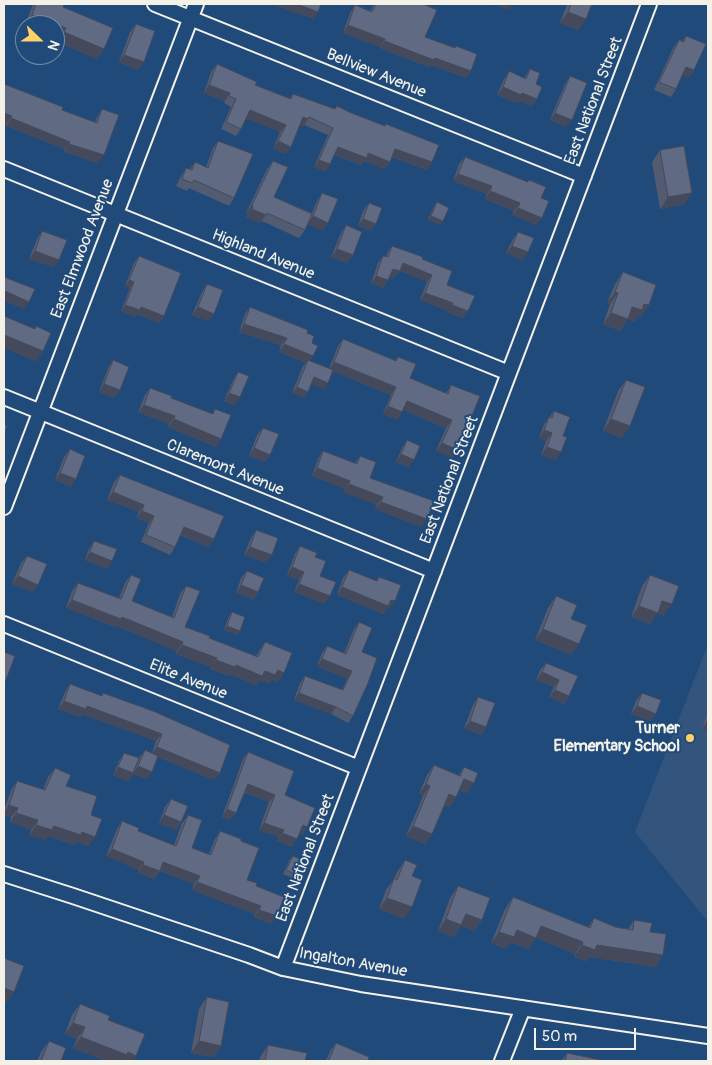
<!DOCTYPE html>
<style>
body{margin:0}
#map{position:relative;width:712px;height:1065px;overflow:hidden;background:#1f4a7a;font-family:Pangolin,sans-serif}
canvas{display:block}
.frame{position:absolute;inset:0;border:5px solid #f4f1e8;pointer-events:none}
.north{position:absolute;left:15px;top:15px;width:50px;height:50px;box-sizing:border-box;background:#1f4a7a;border:1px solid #748da6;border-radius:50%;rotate:112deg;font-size:14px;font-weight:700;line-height:20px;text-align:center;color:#f4f1e8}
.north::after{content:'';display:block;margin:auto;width:18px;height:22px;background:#ffd166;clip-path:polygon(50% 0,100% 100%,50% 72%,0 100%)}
.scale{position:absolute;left:534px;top:1028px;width:102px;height:22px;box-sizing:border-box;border:2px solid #f4f1e8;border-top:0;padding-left:6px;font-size:15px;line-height:18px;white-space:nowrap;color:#f4f1e8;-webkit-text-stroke:4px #1f4a7a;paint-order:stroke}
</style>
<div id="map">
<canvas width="712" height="1065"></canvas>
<div class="frame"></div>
<div class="north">N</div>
<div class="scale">50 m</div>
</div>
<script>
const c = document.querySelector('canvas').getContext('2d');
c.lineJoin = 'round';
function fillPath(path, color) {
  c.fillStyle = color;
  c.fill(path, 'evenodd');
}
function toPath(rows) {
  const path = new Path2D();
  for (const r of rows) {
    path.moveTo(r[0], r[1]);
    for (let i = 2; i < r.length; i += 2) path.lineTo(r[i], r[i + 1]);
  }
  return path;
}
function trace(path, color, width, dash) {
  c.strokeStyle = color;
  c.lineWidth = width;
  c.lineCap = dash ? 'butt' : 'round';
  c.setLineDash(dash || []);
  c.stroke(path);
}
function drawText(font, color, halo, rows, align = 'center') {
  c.font = font + ' Pangolin,sans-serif';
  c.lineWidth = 4;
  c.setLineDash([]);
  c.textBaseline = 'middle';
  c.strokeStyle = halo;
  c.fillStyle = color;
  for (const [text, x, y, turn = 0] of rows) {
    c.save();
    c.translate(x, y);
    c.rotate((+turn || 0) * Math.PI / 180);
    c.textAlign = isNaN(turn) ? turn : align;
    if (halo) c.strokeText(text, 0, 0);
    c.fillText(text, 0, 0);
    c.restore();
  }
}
const built = toPath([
 [708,644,708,922,635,832]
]);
const minor = toPath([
 [155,4,584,176],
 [4,169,509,373],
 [4,397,434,571],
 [4,507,196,4],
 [4,624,359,768],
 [4,874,73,896,249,955,283,968,361,984,708,1036],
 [283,968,649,4],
 [502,1061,523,1008]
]);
const wall = toPath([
 [33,4,64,4,63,7,104,49,97,59,57,42,59,38,55,37,55,25,25,25],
 [374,4,423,4,425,37,454,48,456,46,471,71,466,78,431,65,429,67,408,59,380,48,380,47,343,33,350,13,355,5,370,11],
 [567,4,592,4,578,30,560,23],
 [136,24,138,70,119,62,130,32],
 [686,36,694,70,689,78,682,75,676,89,671,97,654,90,673,48,679,40,682,41],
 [217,64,255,85,289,99,293,94,335,109,337,106,432,162,427,170,392,157,390,162,384,169,364,161,361,165,334,155,330,164,325,172,314,167,328,135,304,125,303,127,300,125,291,147,286,154,273,149,280,132,246,118,241,129,236,136,221,129,231,107,224,103,225,101,204,93,211,72],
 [530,69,536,84,537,99,532,106,518,101,516,103,497,95,504,79,509,71,524,78],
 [570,76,566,127,550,120,565,84],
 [4,84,62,110,95,122,97,117,102,109,98,163,64,152,65,149,6,126,6,124,4,123],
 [218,141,234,198,229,206,189,188,187,191,176,186,181,176,186,168,190,169,195,162,206,167,213,148],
 [660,150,692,193,684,204,660,209,652,162],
 [465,157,528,182,529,180,541,198,536,225,512,215,514,211,485,199,487,194,453,181,459,164],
 [273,161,274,197,312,213,317,201,322,193,323,231,307,224,305,230,299,238,262,221,260,223,246,217,248,214,246,213,267,169],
 [437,202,441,225,428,220,434,206],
 [369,203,371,231,358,226,363,211],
 [346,225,353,255,347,263,331,257,341,233],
 [42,231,54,267,29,259,37,239],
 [518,232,522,260,506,253,513,239],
 [392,246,422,259,447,285,468,311,463,318,447,312,448,311,420,300,427,282,400,271,394,278,390,277,388,280,383,288,371,283,378,263,383,256,386,257,387,253],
 [139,256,164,316,159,323,137,314,136,317,121,311,130,288,125,286,134,263],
 [623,272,641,317,638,316,634,322,628,319,620,331,603,324,610,304,607,303,615,284],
 [207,284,214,314,208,321,192,315,202,292],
 [250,307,307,333,312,343,310,361,329,369,338,346,343,339,395,360,398,357,410,378,446,393,451,385,458,450,453,458,436,451,446,428,403,410,397,420,383,414,391,395,332,371,324,389,311,384,308,392,304,398,292,393,303,366,306,363,279,352,281,345,239,332,245,314],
 [113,360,120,390,114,398,99,392,108,368],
 [238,372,240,397,234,405,224,401,233,380],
 [626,380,622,438,603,431,618,391],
 [150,388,171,398,212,414,215,409,221,439,216,447,168,427,169,424,138,412,145,395],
 [554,411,563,436,556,460,541,455,546,441,539,438,544,424],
 [263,428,270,455,265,462,249,456,257,435],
 [407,440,409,467,396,462,402,448],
 [70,449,76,479,70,487,55,480,64,457],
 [323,451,355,463,360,456,370,478,422,527,375,509,377,505,343,492,345,489,312,476,318,459],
 [120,475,214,539,209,547,180,535,175,547,170,555,141,542,149,523,136,518,139,512,107,500,114,482],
 [256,530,266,563,244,555,251,538],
 [94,541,112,561,107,569,85,560,89,549],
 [300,546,315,557,320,576,325,604,294,592,299,580,287,575,295,554],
 [27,556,38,585,33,592,12,584,21,563],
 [349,570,376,581,379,577,389,609,387,608,383,614,337,595,343,578],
 [247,571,258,592,253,600,236,593,241,578],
 [131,575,132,601,172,617,180,594,186,586,185,627,209,638,256,656,259,651,265,642,284,673,278,682,272,679,269,684,260,680,256,685,230,674,229,676,210,669,211,667,176,654,177,651,116,626,115,627,66,608,72,591,78,583,119,598,125,583],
 [650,575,664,616,657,613,650,624,631,617,642,586],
 [556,596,571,619,571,655,535,640,548,608],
 [232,612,240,631,237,635,224,630,229,616],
 [359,622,362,652,353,716,348,723,331,714,294,700,300,683,305,676,342,690,347,679,317,666,322,653,327,646,344,653,354,629],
 [546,663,569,696,564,704,549,697,554,687,536,680,540,670],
 [70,684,102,696,103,693,220,773,214,780,158,757,152,772,146,779,133,774,128,781,113,775,119,761,124,753,134,771,139,758,145,750,152,753,156,741,82,714,80,717,58,709,65,692],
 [642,693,656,714,650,721,631,714,636,701],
 [478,697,486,727,481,735,464,728,473,705],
 [708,711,708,731,702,729],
 [248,752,285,795,307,827,302,835,299,834,292,847,277,841,279,837,259,830,269,802,244,792,236,813,230,820,222,817,243,759],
 [434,765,458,776,464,767,474,783,467,793,459,790,456,797,449,807,445,805,432,834,425,844,406,836,423,796,419,794,427,775],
 [55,768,66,786,91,815,89,846,76,842,74,845,48,836,45,840,29,835,31,830,10,822,11,817,4,815,4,810,11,790,17,781,43,790,48,777],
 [171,799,181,822,176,830,159,823,165,807],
 [188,815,192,848,209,854,215,839,220,831,241,841,247,880,256,886,271,924,254,917,255,914,192,890,194,884,160,871,154,879,138,873,139,870,106,856,117,829,122,821,138,831,174,845,182,823],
 [293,856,297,875,295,879,283,874,290,859],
 [405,860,412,876,404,919,379,909,386,890,394,879,397,872],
 [458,886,482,920,474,931,461,926,453,937,438,931,450,898],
 [513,897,588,927,594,918,615,927,628,929,634,920,650,932,663,955,655,967,590,957,587,961,574,957,575,954,536,938,528,949,510,942,506,949,491,943,505,909],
 [207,997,221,1046,213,1057,191,1053,199,1009],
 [80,1004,108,1020,136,1056,133,1061,106,1061,73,1048,77,1039,65,1034,72,1015],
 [49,1041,61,1061,37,1061,41,1052],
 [336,1043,368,1061,326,1061,330,1051],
 [268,1045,305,1061,259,1061,260,1057],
 [567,1053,606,1061,561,1061]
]);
const shadedWall = toPath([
 [271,4,297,4,318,12,313,19],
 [493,4,513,4,508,10],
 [568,12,586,19,578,30,560,23],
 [32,15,66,28,59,38,55,37,55,25,25,25],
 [348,25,385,39,380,47,343,33],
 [64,32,104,49,97,59,57,42],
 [385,41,435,58,471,71,466,78,431,65,429,67,380,48],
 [124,55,144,62,138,70,119,62],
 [686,67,694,70,689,78,680,75],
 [209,85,230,93,225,101,204,93],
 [503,87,522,93,537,99,532,106,518,101,516,103,497,95],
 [250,110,286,125,280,132,244,118],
 [4,113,12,116,6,124,4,123],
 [555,113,572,120,566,127,550,120],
 [303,117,308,119,303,127,298,125],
 [11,118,70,142,65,149,6,126],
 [278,141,291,147,286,154,273,149],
 [69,144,104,155,98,163,64,152],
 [338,147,368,153,390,162,384,169,364,161,361,165,332,154],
 [395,149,432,162,427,170,390,156],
 [319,160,330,164,325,172,314,167],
 [458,174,492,186,487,194,453,181],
 [490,191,520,203,514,211,485,199],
 [692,193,684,204,660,209,668,197],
 [252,205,253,206,248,214,246,213],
 [518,208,542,218,536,225,512,215],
 [252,209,266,215,260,223,246,217],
 [313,216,328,223,323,231,307,224],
 [431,216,443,221,441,225,428,220],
 [363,219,376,224,371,231,358,226],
 [512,246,528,252,522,260,506,253],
 [337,249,353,255,347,263,331,257],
 [35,251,59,260,54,267,29,259],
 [403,263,432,275,427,282,398,270],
 [393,269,400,271,394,278,388,276],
 [376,276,388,280,383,288,371,283],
 [129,280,134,282,130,288,125,286],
 [5,291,29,302,24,309,4,301,4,293],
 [615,292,618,293,610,304,607,303],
 [425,293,453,303,448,311,420,300],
 [644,304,649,305,641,317,638,316,634,322,628,319,620,331,603,324,611,313],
 [125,305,141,307,164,316,159,323,137,314,136,317,121,311],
 [452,305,468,311,463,318,447,312],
 [198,307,214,314,208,321,192,315],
 [244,324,287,338,281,345,239,332],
 [4,335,43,351,36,362,4,348],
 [284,344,313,356,308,364,308,360,306,363,279,352],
 [334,362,396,387,391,395,329,370],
 [314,377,328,383,324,389,310,384],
 [104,384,120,390,114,398,99,392],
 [297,387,308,392,304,398,292,393],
 [229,393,240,397,234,405,224,401],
 [407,401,452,420,446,428,401,409],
 [144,405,175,416,169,424,138,412],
 [388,406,402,412,397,420,383,414],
 [174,419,221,439,216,447,168,427],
 [611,419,630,426,622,438,603,431],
 [544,430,552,433,546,441,539,438],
 [442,443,458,450,453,458,436,451],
 [547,447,561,452,556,460,541,455],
 [254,448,270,455,265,462,249,456],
 [401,454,414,460,409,467,396,462],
 [317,468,350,481,345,489,312,476],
 [60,473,76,479,70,487,55,480],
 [349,484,383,497,377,505,343,492],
 [113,492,144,505,139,512,107,500],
 [381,502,427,519,422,527,375,509],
 [142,511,154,516,149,523,136,518],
 [184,527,214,539,209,547,179,534],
 [250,547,272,555,266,563,244,555],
 [90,552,112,561,107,569,85,560],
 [292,567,304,572,299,580,287,575],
 [18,576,38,585,33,592,12,584],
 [299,584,330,596,325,604,294,592],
 [241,585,258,592,253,600,236,593],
 [342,587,391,600,395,601,389,609,387,608,383,614,337,595],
 [72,600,122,617,183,642,177,651,116,626,115,627,66,608],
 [662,601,672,604,664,616,657,613,650,624,631,617,639,606],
 [227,626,240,631,237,635,224,630],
 [543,629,579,644,571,655,535,640],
 [182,645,217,658,211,667,176,654],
 [322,659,352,671,347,679,317,666],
 [216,660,265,671,278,670,284,673,278,682,272,679,269,684,260,680,256,685,230,674,229,676,210,669],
 [542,672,559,680,554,687,536,680],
 [555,690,569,696,564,704,549,697],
 [299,693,336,707,331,714,294,700],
 [64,701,87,706,162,734,156,741,82,714,80,717,58,709],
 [637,706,656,714,650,721,631,714],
 [708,720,708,731,702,729],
 [470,721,486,727,481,735,464,728],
 [157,747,220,773,214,780,151,754],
 [138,766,152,772,146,779,133,774],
 [118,767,133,773,128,781,113,775],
 [464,779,474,783,467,793,457,789],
 [248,784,275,795,269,802,243,791],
 [426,784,430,786,423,796,419,794],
 [449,794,456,797,449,807,442,804],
 [9,805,18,808,11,817,4,815,4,812],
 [227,809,236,813,230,820,222,817],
 [16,813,38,820,31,830,10,822],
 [164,815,181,822,176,830,159,823],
 [264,823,284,830,279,837,259,830],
 [36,825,54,826,82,832,95,837,89,846,76,842,74,845,48,836,45,840,29,835],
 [303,825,307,827,302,835,297,833],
 [413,826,432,834,425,844,406,836],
 [282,833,297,839,292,847,277,841],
 [112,849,144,862,139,870,106,856],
 [163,862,200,876,194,884,158,870],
 [143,865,160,871,154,879,138,873],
 [197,882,261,906,255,914,192,890],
 [387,898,412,907,404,919,379,909],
 [259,910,277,916,271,924,254,917],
 [466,914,482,920,474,931,461,926,453,937,438,931,446,919],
 [541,926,583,942,575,954,536,938,528,949,510,942,506,949,491,943,499,932,517,930],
 [582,945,597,945,663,955,655,967,590,957,587,961,574,957],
 [4,988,14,992,6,1003,4,1003],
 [73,1023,85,1027,77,1039,65,1034],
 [81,1037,128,1052,136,1056,133,1061,106,1061,73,1048],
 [199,1041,221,1046,213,1057,191,1053]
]);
const building = toPath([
 [36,4,64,4,63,7,113,28,104,49,64,32,66,28,32,15,36,4],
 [297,4,321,4,318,12,297,4],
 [376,4,423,4,437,10,425,37,455,48,456,46,477,54,471,71,435,58,434,60,413,52,385,41,385,39,348,25,355,5,372,12,376,4],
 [571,4,592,4,586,19,568,12,571,4],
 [136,24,155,31,144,62,124,55,136,24],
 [686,36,706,44,694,70,686,67,676,89,659,82,679,40,684,42,686,36],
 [217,64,257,82,255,85,291,99,293,94,335,109,337,106,349,112,385,126,386,124,439,145,432,162,395,149,390,162,368,153,367,158,338,147,330,164,319,160,333,128,309,117,308,119,303,117,291,147,278,141,286,125,250,110,241,129,226,122,236,99,229,96,230,93,209,85,217,64],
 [530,69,540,73,536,84,542,87,537,99,522,93,521,95,503,87,509,71,526,79,530,69],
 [570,76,587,83,572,120,555,113,570,76],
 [4,84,63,107,62,110,97,123,102,109,119,115,104,155,69,144,70,142,11,118,12,116,4,113,4,84],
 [218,141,253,154,234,198,194,180,192,183,182,179,186,168,192,170,195,162,208,168,218,141],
 [684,146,692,193,668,197,660,150,684,146],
 [465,157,528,182,529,180,546,187,541,198,549,201,542,218,518,208,520,203,490,191,492,186,458,174,465,157],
 [273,161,288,167,274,197,312,214,305,230,267,213,266,215,252,209,253,206,252,205,273,161],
 [322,193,338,199,328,223,313,216,322,193],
 [437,202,449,208,443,221,431,216,437,202],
 [369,203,382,208,376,224,363,219,369,203],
 [346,225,362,232,353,255,337,249,346,225],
 [42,231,67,240,59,260,35,251,42,231],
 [518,232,534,238,528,252,512,246,518,232],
 [392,246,423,257,422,259,452,271,447,285,475,296,468,311,452,305,453,303,425,293,432,275,403,263,400,271,393,269,388,280,376,276,383,256,388,257,392,246],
 [139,256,181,273,164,316,141,307,140,310,125,305,134,282,129,280,139,256],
 [623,272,656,285,649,305,644,304,642,310,632,307,628,319,611,313,618,293,615,292,623,272],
 [4,277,35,289,29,302,5,291,4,294,4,277],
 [207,284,223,290,214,314,198,307,207,284],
 [250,307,308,330,307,333,314,336,312,343,318,346,313,356,284,344,287,338,244,324,250,307],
 [4,316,35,329,36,326,51,333,43,351,4,335,4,316],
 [343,339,396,361,398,357,416,364,410,378,448,394,451,385,480,396,458,450,442,443,452,420,407,401,402,412,388,406,396,387,334,362,343,339],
 [113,360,129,367,120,390,104,384,113,360],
 [308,360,333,370,328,383,314,377,308,392,297,387,308,360],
 [238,372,249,376,240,397,229,393,238,372],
 [626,380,645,387,630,426,611,419,626,380],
 [150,388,172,396,171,398,213,414,215,409,231,415,221,439,174,419,175,416,144,405,150,388],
 [554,411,570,417,563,436,567,437,561,452,547,447,552,433,544,430,549,417,552,418,554,411],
 [4,425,7,426,4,434,4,425],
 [263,428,279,434,270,455,254,448,263,428],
 [407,440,420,446,414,460,401,454,407,440],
 [70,449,85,456,76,479,60,473,70,449],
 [323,451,357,464,360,456,376,462,370,478,434,501,427,519,381,502,383,497,349,484,350,481,317,468,323,451],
 [120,475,224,516,214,539,184,527,175,547,146,535,154,516,142,511,144,505,113,492,120,475],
 [256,530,278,538,272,555,250,547,256,530],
 [94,541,117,549,112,561,90,552,94,541],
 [300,546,317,553,315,557,326,561,320,576,336,582,330,596,299,584,304,572,292,567,300,546],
 [27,556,47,564,38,585,18,576,27,556],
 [349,570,377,581,379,577,401,585,395,601,391,600,388,606,342,587,349,570],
 [247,571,264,578,258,592,241,585,247,571],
 [131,575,141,579,132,601,174,618,186,586,200,591,185,627,210,636,209,638,258,657,265,642,292,653,284,673,278,670,275,675,265,671,262,676,236,665,235,667,216,660,217,658,182,645,183,642,122,617,121,619,72,600,78,583,121,599,131,575],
 [650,575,679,586,672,604,662,601,658,613,639,606,650,575],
 [556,596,577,605,571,619,587,625,579,644,543,629,556,596],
 [232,612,245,617,240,631,227,626,232,612],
 [359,622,372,628,362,652,377,658,368,683,353,716,336,707,299,693,305,676,343,690,352,671,322,659,327,646,346,654,359,622],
 [4,652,15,656,4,685,4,652],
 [546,663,578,676,569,696,555,690,559,680,542,672,546,663],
 [70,684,102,696,103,693,153,711,230,745,220,773,157,747,162,734,87,706,86,709,64,701,70,684],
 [642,693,661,700,656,714,637,706,642,693],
 [478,697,495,703,486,727,470,721,478,697],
 [145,750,158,756,152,772,138,766,145,750],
 [248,752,294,771,285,795,315,808,307,827,303,825,297,839,282,833,284,830,264,823,275,795,248,784,236,813,227,809,248,752],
 [124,753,139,758,133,773,118,767,124,753],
 [434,765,460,776,464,767,478,773,474,783,464,779,456,797,449,794,432,834,413,826,430,786,426,784,434,765],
 [55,768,71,775,66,786,97,796,91,815,102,819,95,837,82,832,81,835,54,826,52,830,36,825,38,820,16,813,18,808,9,805,17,781,45,790,55,768],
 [171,799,188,806,181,822,164,815,171,799],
 [188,815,202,820,192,848,211,855,220,831,241,839,241,841,259,848,247,880,257,883,256,886,284,897,277,916,259,910,261,906,197,882,200,876,163,862,160,871,143,865,144,862,112,849,122,821,139,828,138,831,176,846,188,815],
 [293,856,304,861,297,875,286,870,293,856],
 [405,860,417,865,412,876,422,880,412,907,387,898,394,878,397,880,405,860],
 [458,886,490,898,482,920,466,914,461,925,446,919,458,886],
 [513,897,590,928,594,918,615,927,633,930,634,920,652,923,650,932,666,934,663,955,597,945,595,950,582,945,583,942,541,926,536,938,517,930,514,937,499,932,513,897],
 [4,958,24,966,14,992,4,988,4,958],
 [207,997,229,1002,221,1046,199,1041,207,997],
 [80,1004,110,1016,108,1020,145,1034,136,1056,128,1052,127,1055,81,1037,85,1027,73,1023,80,1004],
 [49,1041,66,1048,61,1061,41,1061,49,1041],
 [336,1043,369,1057,368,1061,331,1061,329,1060,336,1043],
 [268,1045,307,1053,305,1061,265,1061,268,1045],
 [567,1053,606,1061,565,1061,567,1053]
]);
const markers = [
 [690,738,5,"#ffd166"]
];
const streetNames = [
 ["Bellview Avenue",376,74,22],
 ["East National Street",594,101,-69],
 ["East Elmwood Avenue",83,249,-69],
 ["Highland Avenue",263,255,22],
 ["Claremont Avenue",225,468,22],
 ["East National Street",450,480,-69],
 ["Elite Avenue",188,680,22],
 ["East National Street",306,858,-69],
 ["Ingalton Avenue",353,963,10]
];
const poiNames = [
 ["Turner",680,729],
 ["Elementary School",680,747]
];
fillPath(built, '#33547d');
trace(minor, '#f4f1e8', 18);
trace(minor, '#1f4a7a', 14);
fillPath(wall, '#535b71');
fillPath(shadedWall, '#444a5c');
fillPath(building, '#616a83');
trace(building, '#444a5c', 1);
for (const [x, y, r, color] of markers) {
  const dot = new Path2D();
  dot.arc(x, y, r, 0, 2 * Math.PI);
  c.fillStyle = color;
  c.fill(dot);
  trace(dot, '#1f4a7a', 2);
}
drawText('16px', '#f4f1e8', '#1f4a7a', streetNames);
drawText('bold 16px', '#f4f1e8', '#1f4a7a', poiNames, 'right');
</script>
